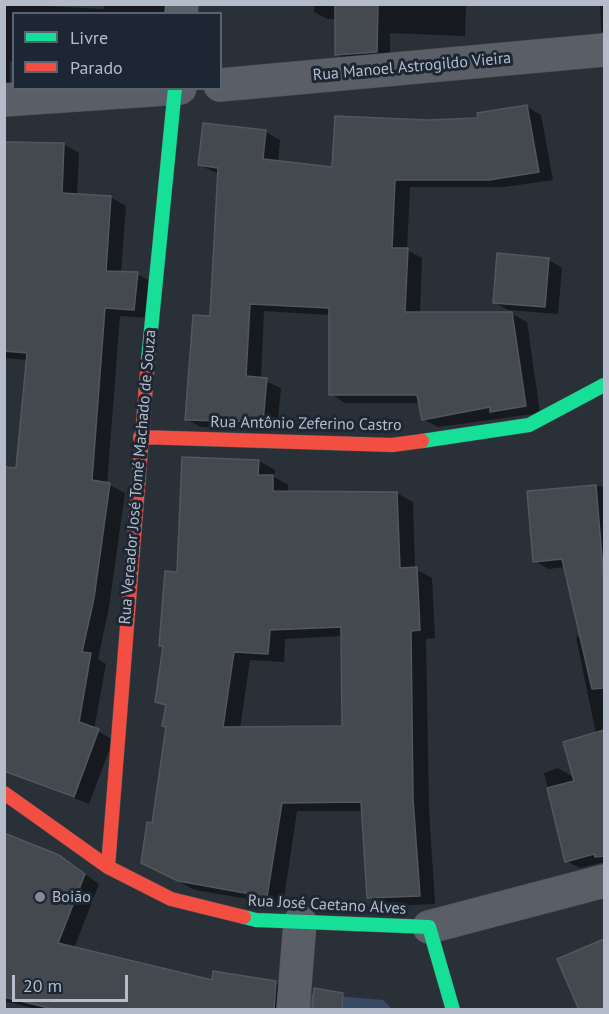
<!DOCTYPE html>
<meta charset="utf-8">
<style>
body{margin:0}
#map{position:relative;width:609px;height:1014px;overflow:hidden;background:#2a3038;font-family:"PT Sans",sans-serif}
canvas{display:block}
.frame{position:absolute;inset:0;border:6px solid #b4bcc9;pointer-events:none}
.legend{position:absolute;left:12px;top:12px;width:210px;height:78px;box-sizing:border-box;background:#1d2633;border:2px solid #59626f;margin:0;padding:8px 10px;list-style:none;font-size:18px;color:#b4bcc9}
.legend li{display:flex;align-items:center;gap:12px;height:30px}
.legend b{width:30px;border:2px solid #59626f}
.scale{position:absolute;left:12px;top:975px;width:116px;height:27px;box-sizing:border-box;border:3px solid #b4bcc9;border-top:0;padding-left:8px;font-size:18px;line-height:21px;white-space:nowrap;color:#b4bcc9;-webkit-text-stroke:4px #1d2633;paint-order:stroke}
</style>
<div id="map">
<canvas width="609" height="1014"></canvas>
<div class="frame"></div>
<ul class="legend">
<li><b style="height:8px;background:#16e098"></b>Livre</li>
<li><b style="height:8px;background:#f24e42"></b>Parado</li>
</ul>
<div class="scale">20 m</div>
</div>
<script>
const c = document.querySelector('canvas').getContext('2d');
c.lineJoin = 'round';
function fillPath(path, color) {
  c.fillStyle = color;
  c.fill(path, 'evenodd');
}
function toPath(rows) {
  const path = new Path2D();
  for (const r of rows) {
    path.moveTo(r[0], r[1]);
    for (let i = 2; i < r.length; i += 2) path.lineTo(r[i], r[i + 1]);
  }
  return path;
}
function trace(path, color, width, dash) {
  c.strokeStyle = color;
  c.lineWidth = width;
  c.lineCap = dash ? 'butt' : 'round';
  c.setLineDash(dash || []);
  c.stroke(path);
}
function drawText(font, color, halo, rows, align = 'center') {
  c.font = font + ' "PT Sans",sans-serif';
  c.lineWidth = 6;
  c.setLineDash([]);
  c.textBaseline = 'middle';
  c.strokeStyle = halo;
  c.fillStyle = color;
  for (const [text, x, y, turn = 0] of rows) {
    c.save();
    c.translate(x, y);
    c.rotate((+turn || 0) * Math.PI / 180);
    c.textAlign = isNaN(turn) ? turn : align;
    if (halo) c.strokeText(text, 0, 0);
    c.fillText(text, 0, 0);
    c.restore();
  }
}
const water = toPath([
 [312,994,383,1000,392,1009,307,1010]
]);
const shadow = toPath([
 [4,4,104,9,104,4,173,4,173,14,14,14,14,61,10,61,10,91,4,96],
 [315,4,466,4,465,36,390,33,390,59,350,62,336,54,336,19,328,19,314,12],
 [600,4,604,4,604,33,601,31],
 [527,107,541,115,553,180,504,187,410,187,407,250,422,258,420,313,512,314,527,322,540,413,438,427,423,419,420,403,345,403,331,394,330,315,264,311,261,379,281,388,277,430,201,427,186,419,212,317,219,174,199,165,204,124,266,132,280,140,278,162,334,169,428,121,480,120],
 [4,143,63,144,79,153,77,195,110,197,126,206,121,273,137,274,152,282,149,318,120,316,107,484,125,493,109,607,98,659,106,664,94,729,113,740,89,804,26,780,11,772,17,470,28,360,4,358],
 [549,260,562,268,558,314,508,310,494,302],
 [183,459,259,461,275,470,274,477,288,485,288,492,397,493,413,502,415,569,432,578,435,638,426,639,429,809,435,904,384,906,368,897,363,811,297,811,283,905,195,890,158,871,153,824,168,727,167,707,156,701,164,647,161,645,178,574],
 [343,636,344,727,240,728,250,660,284,662,285,639],
 [604,486,604,797,593,803,580,795,604,851,604,862,580,868,566,861,544,773,558,768,575,778,596,734,576,637,581,636,565,567,548,569,535,561,529,492],
 [4,841,58,856,99,884,74,948,213,982,215,973,276,983,291,992,290,1010,40,1010,4,1001],
 [604,940,604,1010,581,1010,559,960]
]);
const building = toPath([
 [335,4,378,4,377,52,335,55,335,4],
 [527,105,539,172,489,180,395,180,392,248,408,248,405,312,512,312,526,406,490,412,490,407,422,420,417,395,329,395,329,308,250,304,246,376,267,378,263,422,185,420,193,315,210,316,218,168,198,165,203,123,266,130,263,159,332,167,335,116,428,120,478,118,477,113,527,105],
 [4,142,64,143,62,193,111,196,106,271,138,272,134,310,105,308,92,480,110,483,94,598,82,652,91,653,79,722,99,729,74,797,4,771,4,467,16,468,27,353,4,351,4,142],
 [497,253,549,258,545,307,493,303,497,253],
 [182,457,259,460,258,475,273,475,273,491,397,492,400,568,417,567,420,630,411,631,413,799,420,896,367,898,361,802,282,803,267,897,178,881,141,863,147,822,152,823,166,727,162,726,166,705,155,702,163,646,159,646,165,571,177,572,182,457],
 [341,627,342,726,223,727,234,652,268,654,270,630,341,627],
 [596,485,604,582,604,688,592,689,562,559,533,562,527,491,596,485],
 [604,730,604,856,595,857,594,854,565,862,547,788,574,781,563,742,604,730],
 [4,833,59,855,85,874,58,943,212,980,213,971,276,981,274,1010,57,1010,4,997,4,833],
 [604,939,604,1010,579,1010,557,959,604,939],
 [314,988,343,993,342,1010,312,1010,314,988]
]);
const street = toPath([
 [181,14,182,4],
 [220,85,604,50],
 [4,100,180,88],
 [429,927,604,881],
 [293,1010,300,922]
]);
const fast = toPath([
 [148,360,175,88],
 [422,441,529,425,604,385],
 [244,917,256,920,429,927,453,1010]
]);
const jam = toPath([
 [140,437,392,445,422,441],
 [4,793,108,867,171,899,244,917],
 [108,867,148,360]
]);
const markers = [
 [40,897,6,"#848b96"]
];
const streetNames = [
 ["Rua Manoel Astrogildo Vieira",412,67,-5],
 ["Rua Antônio Zeferino Castro",306,424,1],
 ["Rua Vereador José Tomé Machado de Souza",138,477,-85],
 ["Rua José Caetano Alves",327,905,3]
];
const poiNames = [
 ["Boião",52,897]
];
fillPath(water, '#384963');
fillPath(shadow, '#0007');
fillPath(building, '#444950');
trace(building, '#52575f', 1.5);
trace(street, '#484c53', 34);
trace(fast, '#484c53', 15);
trace(jam, '#484c53', 15);
trace(street, '#5a5e66', 33);
trace(fast, '#16e098', 14);
trace(jam, '#f24e42', 14);
for (const [x, y, r, color] of markers) {
  const dot = new Path2D();
  dot.arc(x, y, r, 0, 2 * Math.PI);
  c.fillStyle = color;
  c.fill(dot);
  trace(dot, '#1d2633', 2);
}
drawText('16px', '#b4bcc9', '#1d2633', streetNames);
drawText('16px', '#b4bcc9', '#1d2633', poiNames, 'left');
</script>
